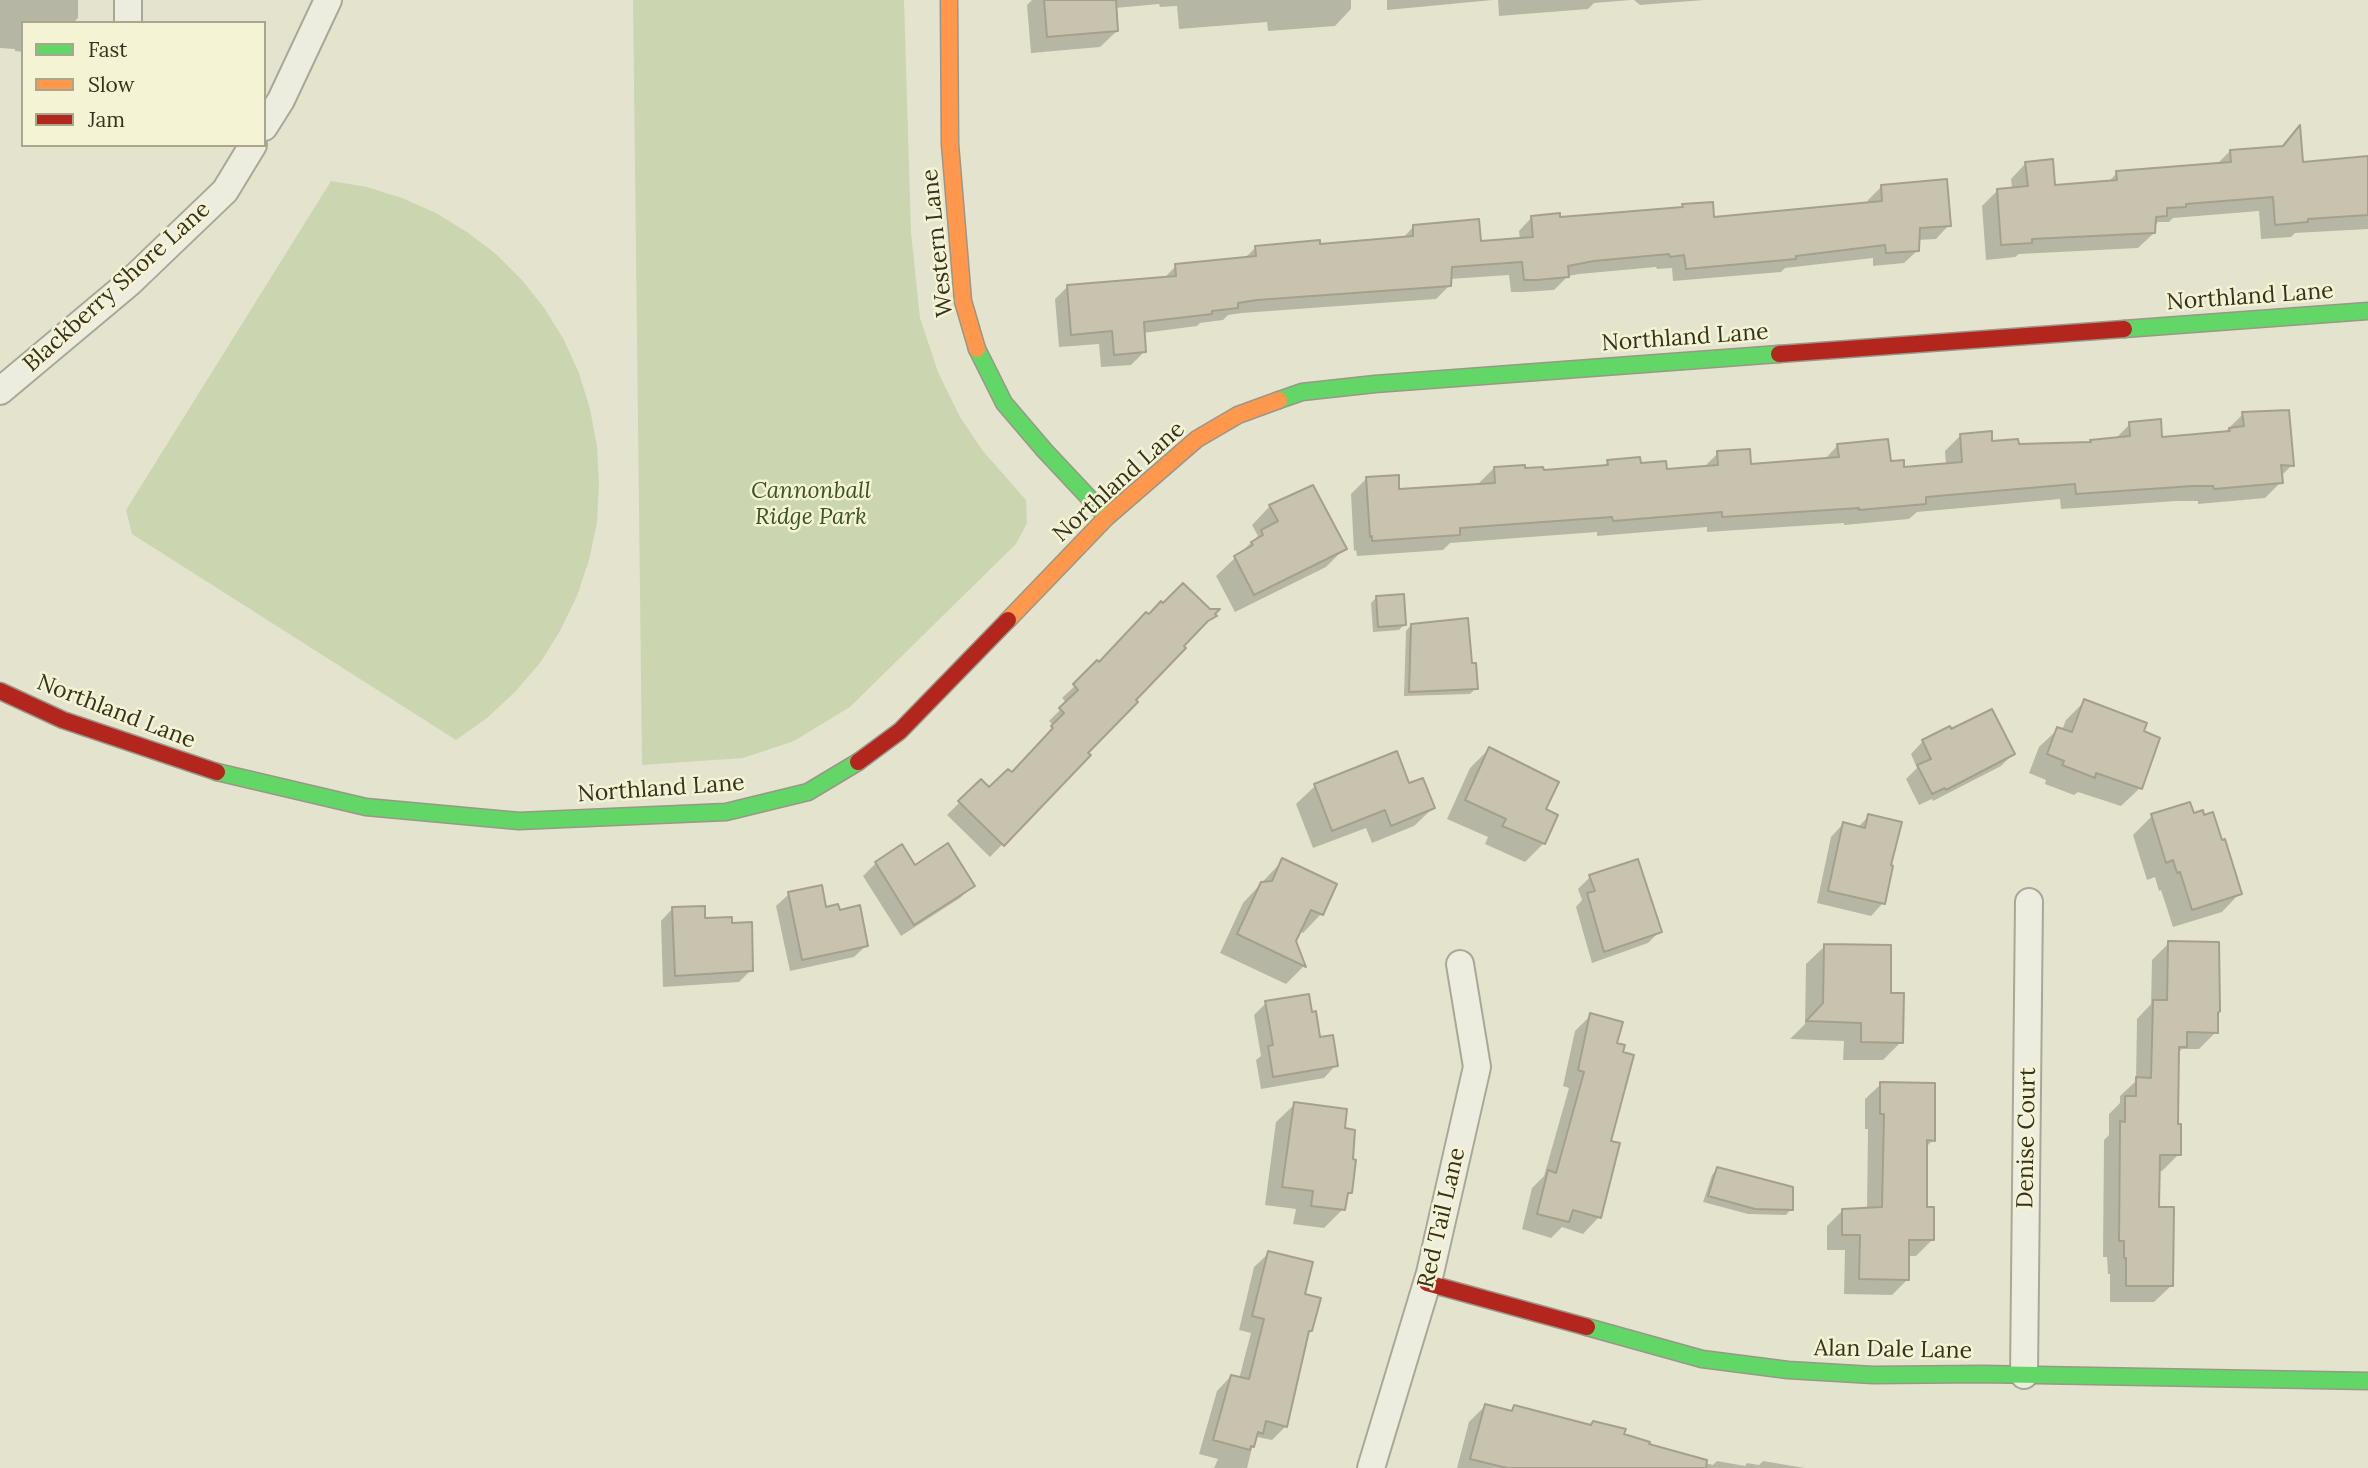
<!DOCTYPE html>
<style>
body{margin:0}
#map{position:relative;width:2368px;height:1468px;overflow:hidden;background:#e4e4ce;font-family:Lora,serif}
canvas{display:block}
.legend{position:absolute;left:21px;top:21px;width:245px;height:126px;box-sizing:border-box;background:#f4f4d4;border:2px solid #a8a68c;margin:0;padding:9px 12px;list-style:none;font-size:21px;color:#37321f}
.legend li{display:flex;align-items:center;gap:14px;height:35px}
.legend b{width:35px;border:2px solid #a8a68c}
</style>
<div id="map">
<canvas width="2368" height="1468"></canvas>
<ul class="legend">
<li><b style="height:9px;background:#63d668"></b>Fast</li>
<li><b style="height:9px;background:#ff974d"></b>Slow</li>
<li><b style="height:9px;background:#b3261e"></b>Jam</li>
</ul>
</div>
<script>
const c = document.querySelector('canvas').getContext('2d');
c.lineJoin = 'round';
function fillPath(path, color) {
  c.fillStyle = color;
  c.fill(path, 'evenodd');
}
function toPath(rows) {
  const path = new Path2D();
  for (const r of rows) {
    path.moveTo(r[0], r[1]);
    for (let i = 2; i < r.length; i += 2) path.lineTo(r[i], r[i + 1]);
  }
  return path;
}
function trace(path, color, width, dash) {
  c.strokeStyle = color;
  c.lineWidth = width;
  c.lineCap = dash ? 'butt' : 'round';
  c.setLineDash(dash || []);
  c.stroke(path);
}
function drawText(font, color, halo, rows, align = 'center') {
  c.font = font + ' Lora,serif';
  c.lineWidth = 5;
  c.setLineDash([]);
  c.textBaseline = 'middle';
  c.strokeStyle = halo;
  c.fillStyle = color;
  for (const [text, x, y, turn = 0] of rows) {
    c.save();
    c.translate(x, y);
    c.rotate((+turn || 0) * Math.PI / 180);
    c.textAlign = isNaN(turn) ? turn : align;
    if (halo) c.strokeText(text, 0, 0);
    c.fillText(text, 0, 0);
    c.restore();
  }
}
const green = toPath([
 [633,0,904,0,911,232,920,318,938,372,960,417,983,451,1026,500,1027,523,1016,544,850,707,794,741,743,758,642,765],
 [331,181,367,187,402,198,436,213,467,232,496,254,522,280,545,309,564,340,579,373,590,409,597,446,599,484,597,523,589,560,577,596,560,631,540,663,515,692,487,718,456,740,132,534,126,510]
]);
const shadow = toPath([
 [0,0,78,0,78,18,73,23,23,23,23,52,15,51,15,49,0,48],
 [1032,0,1351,0,1351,9,1335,26,1268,31,1267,22,1179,29,1177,6,1160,7,1159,4,1115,8,1117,31,1100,47,1031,53,1027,5],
 [1387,0,1493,0,1387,10],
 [1498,0,1631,0,1594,3,1588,9,1499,16],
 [1634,0,1704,0,1640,5],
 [2299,129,2302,164,2368,159,2368,229,2295,233,2291,237,2261,239,2259,211,2173,218,2169,222,2158,222,2154,227,2154,233,2138,248,2019,254,2015,257,1986,260,1982,206,1998,190,2012,189,2011,179,2026,163,2053,187,2108,182,2117,173,2217,164,2230,151,2281,148],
 [1881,187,1949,225,1936,239,1918,240,1918,250,1904,263,1873,266,1873,258,1785,268,1781,272,1673,281,1672,268,1657,269,1656,267,1579,274,1568,276,1554,290,1522,292,1511,292,1509,275,1450,279,1450,285,1436,299,1242,313,1228,315,1223,320,1200,323,1197,326,1143,333,1144,352,1131,365,1101,367,1099,344,1059,347,1055,299,1068,286,1163,279,1176,266,1244,259,1256,247,1318,246,1402,239,1413,227,1479,243,1520,240,1519,231,1532,217,1559,219,1680,209,1683,206,1712,219,1868,204,1868,200],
 [2243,414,2292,465,2281,476,2281,482,2265,498,2198,504,2198,501,2176,501,2061,509,2060,499,1917,512,1909,519,1844,525,1844,523,1707,532,1707,527,1597,536,1597,532,1450,543,1443,550,1357,556,1356,550,1354,551,1351,494,1367,478,1398,491,1478,484,1494,468,1542,472,1603,467,1608,462,1639,465,1665,471,1703,468,1718,453,1750,466,1824,460,1838,445,1902,469,1946,465,1945,451,1961,435,1991,443,2017,446,2089,444,2091,442,2114,440,2130,424,2160,438,2227,433,2227,430],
 [1270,506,1344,549,1326,567,1235,612,1216,576,1258,536,1252,525],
 [1377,597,1404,625,1399,630,1373,632,1371,603],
 [1212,614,1215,616,1195,632,1085,753,1088,756,990,857,947,815,981,781,989,790,1011,774,1054,726,1049,721,1067,703,1062,698,1149,616],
 [1411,625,1470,665,1476,688,1470,694,1404,696,1406,631],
 [2085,701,2140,788,2121,806,2078,792,2074,795,2045,784,2046,780,2029,773,2039,747,2058,729,2062,730,2066,720],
 [1923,741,2013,754,2001,766,1933,801,1932,799,1919,805,1906,779,1917,768,1911,754],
 [1489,749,1544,810,1544,843,1525,862,1485,844,1488,837,1447,819,1470,768],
 [1315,786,1408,786,1433,808,1414,826,1372,843,1366,828,1313,848,1296,804],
 [2193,815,2240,893,2222,912,2173,927,2161,890,2159,891,2155,877,2147,880,2133,835,2152,816],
 [1869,816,1889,867,1883,903,1871,916,1817,903,1831,837,1843,824,1857,828],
 [902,847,914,867,972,886,960,898,901,936,863,876,876,863],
 [1283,860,1335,885,1321,914,1303,933,1299,931,1294,941,1304,966,1286,984,1220,953,1243,903],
 [1590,877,1660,931,1648,943,1592,963,1576,907,1582,900,1578,889],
 [789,894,825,909,867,945,854,957,790,971,776,906],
 [673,908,704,920,751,970,739,982,663,987,661,921],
 [2169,943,2216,1032,2199,1049,2182,1049,2178,1053,2177,1125,2179,1154,2162,1171,2158,1171,2157,1209,2171,1286,2154,1302,2110,1302,2110,1274,2108,1274,2107,1257,2103,1257,2104,1140,2109,1135,2109,1114,2120,1103,2120,1096,2136,1081,2137,1019,2151,1004,2152,960],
 [1825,946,1889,995,1901,1042,1883,1060,1843,1060,1844,1041,1790,1039,1805,1024,1806,964],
 [1266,1003,1318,1039,1336,1065,1324,1078,1261,1089,1256,1060,1261,1056,1254,1015],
 [1591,1015,1615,1044,1609,1142,1599,1217,1583,1234,1562,1227,1551,1238,1522,1229,1532,1188,1544,1176,1569,1088,1563,1086,1575,1031],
 [1881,1084,1933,1140,1925,1148,1925,1209,1932,1240,1916,1256,1908,1256,1908,1279,1892,1295,1844,1294,1845,1250,1827,1250,1827,1226,1843,1210,1867,1209,1868,1129,1865,1129,1865,1099],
 [1295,1104,1350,1193,1345,1198,1343,1209,1324,1228,1293,1224,1296,1209,1265,1205,1276,1122],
 [1717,1169,1791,1209,1786,1215,1748,1214,1703,1202,1712,1175],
 [1269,1253,1303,1295,1311,1331,1306,1335,1286,1426,1272,1440,1257,1437,1254,1440,1247,1468,1214,1468,1218,1459,1199,1454,1217,1391,1231,1376,1239,1379,1251,1333,1239,1330,1254,1267],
 [1485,1406,1509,1412,1515,1407,1589,1426,1593,1423,1662,1452,1713,1465,1717,1461,1745,1466,1747,1463,1759,1465,1763,1461,1805,1468,1457,1468,1469,1422]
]);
const building = toPath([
 [1044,0,1116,0,1118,31,1047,37,1044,0],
 [2300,125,2303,162,2368,156,2368,215,2308,219,2308,222,2275,225,2273,197,2186,204,2186,207,2167,208,2167,216,2156,217,2155,233,2032,239,2032,243,2001,245,1997,189,2028,186,2025,162,2053,159,2055,185,2117,180,2116,171,2231,162,2230,150,2283,146,2300,125],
 [1947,179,1951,226,1920,228,1919,251,1886,253,1885,245,1796,256,1796,259,1686,269,1684,255,1670,257,1669,254,1594,261,1568,266,1569,277,1537,280,1524,280,1522,262,1452,267,1451,286,1257,300,1238,303,1238,308,1212,311,1212,314,1144,322,1146,352,1114,355,1112,331,1071,335,1067,285,1176,276,1175,264,1256,256,1255,246,1320,240,1320,244,1413,236,1413,225,1479,219,1481,241,1533,237,1531,216,1560,213,1560,217,1610,213,1683,207,1682,204,1713,202,1714,217,1882,201,1881,185,1947,179],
 [2289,410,2294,466,2281,465,2283,483,2214,489,2213,486,2193,486,2076,494,2075,484,1926,497,1926,504,1859,510,1859,508,1722,517,1722,512,1613,521,1612,517,1460,528,1460,535,1372,541,1372,536,1370,537,1366,477,1399,475,1399,489,1495,483,1494,467,1525,465,1525,468,1543,467,1544,470,1608,465,1607,460,1640,457,1641,463,1666,461,1667,469,1718,465,1717,451,1750,449,1751,464,1839,457,1837,444,1888,439,1891,461,1904,460,1904,467,1962,462,1960,434,1992,431,1992,441,2018,439,2019,444,2091,442,2090,440,2130,436,2129,422,2161,419,2162,437,2230,431,2229,428,2244,426,2242,412,2289,410],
 [1313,485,1347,549,1254,595,1234,556,1253,545,1251,542,1263,535,1261,530,1278,521,1269,505,1313,485],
 [1183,583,1210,609,1220,609,1215,614,1217,616,1208,621,1184,646,1186,648,1136,700,1138,702,1088,753,1091,755,1004,846,958,801,981,779,989,787,1008,769,1012,772,1053,728,1051,726,1064,713,1059,708,1078,690,1073,684,1097,660,1099,662,1146,612,1149,614,1161,601,1163,603,1183,583],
 [1404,594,1406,625,1378,627,1376,596,1404,594],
 [1468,618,1472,663,1476,663,1478,689,1409,692,1411,624,1468,618],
 [2084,699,2147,723,2144,731,2160,738,2142,789,2096,773,2095,778,2062,765,2064,761,2047,754,2057,727,2072,732,2084,699],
 [1992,709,2015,754,1946,790,1945,788,1932,794,1917,765,1931,759,1922,740,1950,726,1951,729,1992,709],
 [1489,747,1559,782,1546,809,1558,815,1545,844,1502,826,1506,819,1465,800,1489,747],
 [1397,751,1409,783,1423,778,1435,808,1391,826,1385,810,1332,831,1314,784,1397,751],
 [2190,802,2194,813,2203,810,2204,815,2213,812,2222,840,2225,839,2242,894,2192,910,2180,872,2177,873,2173,860,2166,863,2151,814,2190,802],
 [1868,814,1902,822,1891,865,1893,866,1885,904,1828,891,1843,822,1865,828,1868,814],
 [948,843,975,886,914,925,875,862,902,844,915,865,948,843],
 [1282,858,1337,884,1323,915,1311,910,1296,941,1306,967,1237,934,1261,882,1272,881,1282,858],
 [1638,859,1662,932,1604,952,1587,893,1595,891,1589,875,1638,859],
 [822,885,826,907,838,904,840,910,860,905,868,946,802,960,788,892,822,885],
 [705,906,705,918,732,917,732,923,752,922,753,971,675,976,672,907,705,906],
 [2168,941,2219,942,2220,1011,2218,1013,2218,1033,2187,1032,2187,1047,2179,1047,2178,1124,2181,1124,2181,1155,2160,1155,2159,1207,2174,1207,2173,1286,2126,1286,2126,1258,2124,1258,2124,1241,2119,1241,2120,1121,2125,1122,2125,1096,2136,1096,2136,1077,2151,1078,2153,1000,2167,1000,2168,941],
 [1824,944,1891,945,1891,993,1904,993,1903,1043,1861,1042,1861,1023,1806,1021,1823,1003,1824,944],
 [1309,994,1312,1012,1316,1011,1320,1037,1333,1035,1338,1066,1273,1077,1268,1046,1273,1045,1265,1001,1309,994],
 [1590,1013,1623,1022,1617,1043,1625,1045,1623,1052,1634,1055,1611,1141,1620,1143,1601,1218,1573,1210,1569,1222,1537,1214,1548,1170,1556,1173,1584,1072,1578,1070,1590,1013],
 [1880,1082,1935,1083,1935,1141,1927,1140,1927,1207,1934,1207,1934,1240,1909,1240,1909,1280,1859,1279,1860,1235,1842,1235,1842,1209,1882,1207,1884,1114,1880,1114,1880,1082],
 [1294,1102,1347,1109,1345,1128,1355,1130,1353,1159,1356,1160,1352,1193,1348,1193,1345,1210,1311,1206,1313,1191,1282,1187,1294,1102],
 [1717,1167,1793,1187,1793,1210,1755,1209,1708,1196,1717,1167],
 [1268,1251,1313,1262,1305,1294,1321,1298,1312,1331,1309,1331,1287,1427,1266,1421,1263,1434,1258,1432,1254,1447,1251,1446,1250,1450,1213,1440,1231,1375,1249,1379,1264,1319,1252,1316,1268,1251],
 [1485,1404,1512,1411,1514,1405,1591,1425,1593,1421,1626,1429,1624,1434,1650,1442,1649,1444,1707,1460,1706,1468,1507,1468,1470,1459,1485,1404]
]);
const street = toPath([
 [128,0,128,23],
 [264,127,281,100,328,0],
 [0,391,129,283,225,191,253,145],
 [2024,1375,2029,902],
 [1371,1468,1430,1273,1477,1067,1460,964]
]);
const fast = toPath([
 [2124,329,2368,311],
 [977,349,1004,403,1045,451,1107,517],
 [1279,400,1302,392,1375,384,1779,354],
 [217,772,366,807,519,821,726,812,808,792,858,762],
 [1587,1327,1702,1359,1788,1370,1873,1375,1982,1374,2368,1381]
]);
const slow = toPath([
 [949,0,950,144,963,301,977,349],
 [1008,620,1107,517,1197,439,1238,415,1279,400]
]);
const jam = toPath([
 [1779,354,2124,329],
 [0,691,63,720,217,772],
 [858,762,900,731,1008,620],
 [1427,1283,1587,1327]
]);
const streetNames = [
 ["Western Lane",938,243,-96],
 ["Blackberry Shore Lane",117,287,-42],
 ["Northland Lane",2250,297,-4],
 ["Northland Lane",1685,338,-4],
 ["Northland Lane",1119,482,-42],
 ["Northland Lane",116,712,21],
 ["Northland Lane",661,789,-4],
 ["Denise Court",2027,1138,-89],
 ["Red Tail Lane",1442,1218,-77],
 ["Alan Dale Lane",1893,1350,1]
];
const parkNames = [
 ["Cannonball",811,491],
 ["Ridge Park",811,517]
];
fillPath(green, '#cbd6b1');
fillPath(shadow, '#0003');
fillPath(building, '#c7c3af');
trace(building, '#a4a08d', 2);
trace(street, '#a9a897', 30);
trace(fast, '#999787', 19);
trace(slow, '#999787', 19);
trace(jam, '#999787', 19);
trace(street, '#ececdf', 26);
trace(fast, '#63d668', 16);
trace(slow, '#ff974d', 16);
trace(jam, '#b3261e', 16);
drawText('23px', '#37321f', '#f4f4d4', streetNames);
drawText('italic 23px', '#3b5326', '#f4f4d4', parkNames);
</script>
